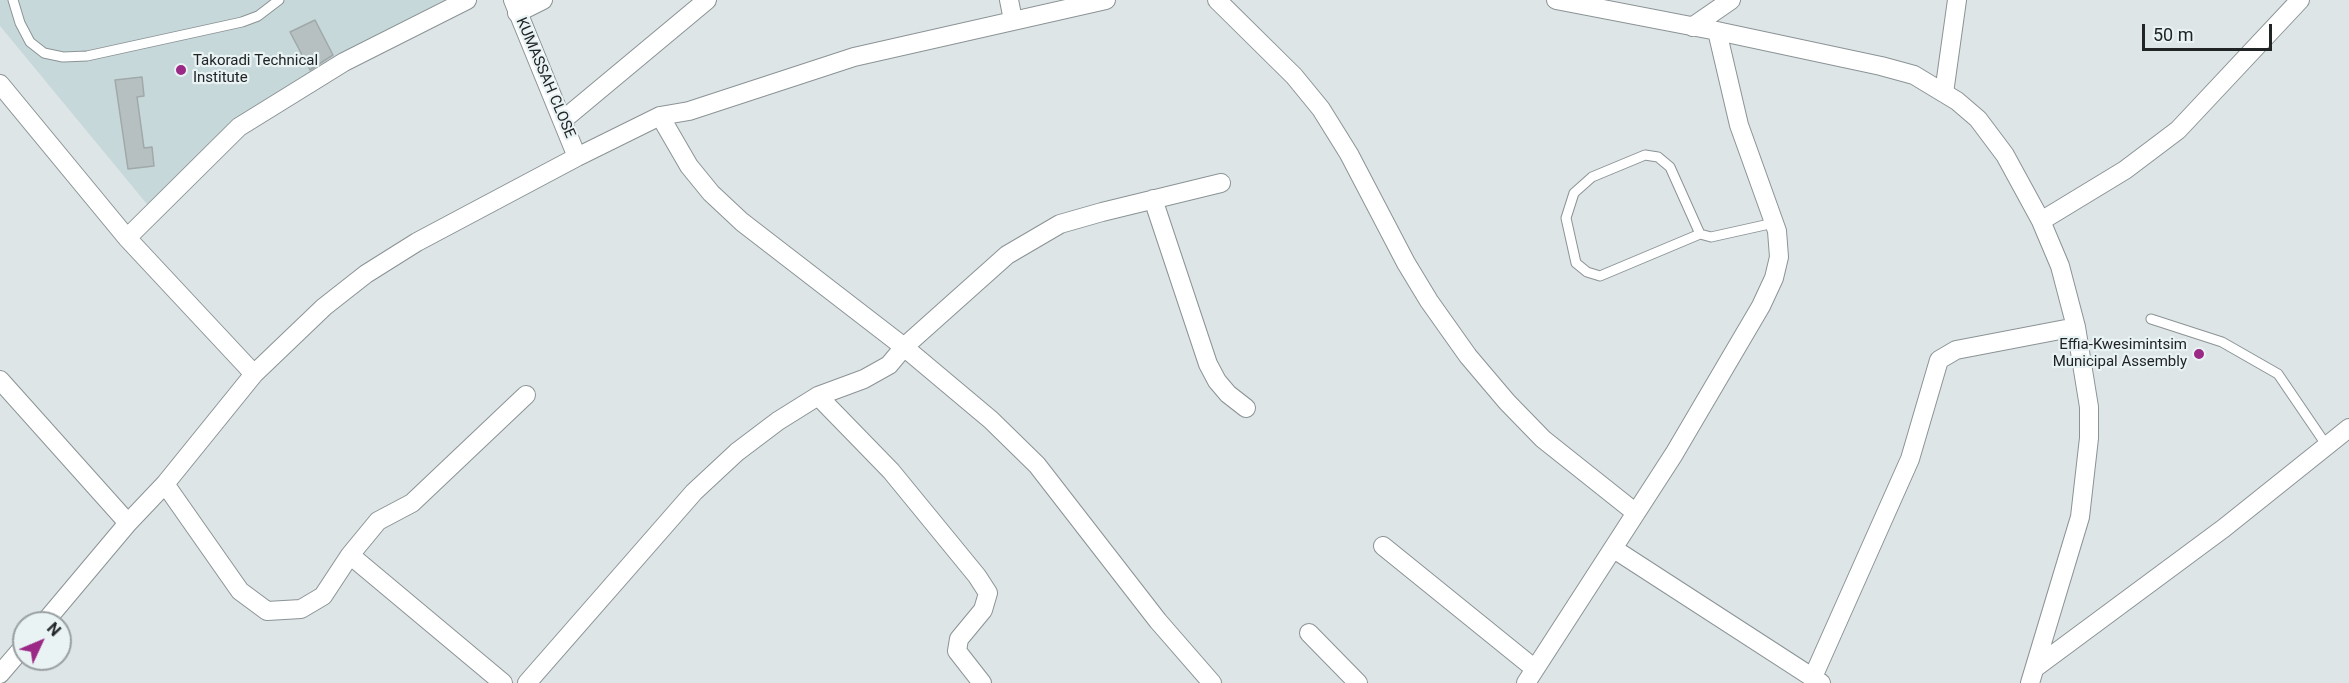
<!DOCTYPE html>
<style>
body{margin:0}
#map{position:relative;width:2349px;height:683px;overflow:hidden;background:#dde5e7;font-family:Roboto,sans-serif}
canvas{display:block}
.north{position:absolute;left:12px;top:611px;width:60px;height:60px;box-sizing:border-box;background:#eaf3f4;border:2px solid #9aa0a1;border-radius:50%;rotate:46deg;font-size:16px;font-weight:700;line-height:24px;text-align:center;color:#212425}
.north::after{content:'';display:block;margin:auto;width:21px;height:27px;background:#9b2986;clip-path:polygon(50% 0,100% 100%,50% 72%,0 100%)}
.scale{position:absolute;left:2142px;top:24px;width:130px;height:27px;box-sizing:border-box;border:3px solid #212425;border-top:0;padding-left:8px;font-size:18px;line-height:21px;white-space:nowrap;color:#212425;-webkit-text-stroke:4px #eaf3f4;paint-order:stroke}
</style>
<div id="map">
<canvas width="2349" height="683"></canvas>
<div class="north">N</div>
<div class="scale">50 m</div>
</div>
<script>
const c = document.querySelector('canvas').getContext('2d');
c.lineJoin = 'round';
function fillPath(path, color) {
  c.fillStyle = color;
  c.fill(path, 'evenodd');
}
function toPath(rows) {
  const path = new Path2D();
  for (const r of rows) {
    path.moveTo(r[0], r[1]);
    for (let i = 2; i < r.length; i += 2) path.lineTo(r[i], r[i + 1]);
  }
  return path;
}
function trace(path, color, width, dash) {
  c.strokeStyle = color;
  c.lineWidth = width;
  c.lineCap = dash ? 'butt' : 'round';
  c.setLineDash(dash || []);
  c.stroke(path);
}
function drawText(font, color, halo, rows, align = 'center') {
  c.font = font + ' Roboto,sans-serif';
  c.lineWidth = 4.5;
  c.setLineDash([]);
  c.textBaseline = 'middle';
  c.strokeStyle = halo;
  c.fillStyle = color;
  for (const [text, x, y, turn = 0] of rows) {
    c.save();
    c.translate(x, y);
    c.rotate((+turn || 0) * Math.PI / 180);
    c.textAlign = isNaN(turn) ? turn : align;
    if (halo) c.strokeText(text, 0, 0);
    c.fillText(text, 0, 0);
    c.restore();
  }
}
const built = toPath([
 [0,0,452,0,245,114,151,209,0,26]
]);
const building = toPath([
 [315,20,333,55,310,70,290,32,315,20],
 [142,77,144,96,137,97,144,148,152,147,154,166,128,169,115,80,142,77]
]);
const service = toPath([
 [13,0,20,23,30,42,44,53,63,57,87,56,242,22,258,16,279,0],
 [1700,234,1670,167,1658,157,1645,155,1592,177,1574,193,1566,218,1576,263,1587,272,1600,276,1700,234,1711,237,1774,223],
 [2151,319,2222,342,2278,374,2327,446]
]);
const minor = toPath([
 [513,0,577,157],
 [1009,0,1013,20],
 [1217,0,1294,76,1321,109,1349,154,1406,263,1429,301,1468,356,1507,402,1543,439,1636,513],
 [1556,0,1717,31,1881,66,1914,75,1957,101,1978,119,2005,155,2041,221,2060,266,2076,327,2089,407,2089,438,2080,517,2030,683],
 [517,13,543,0],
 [1692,27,1731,0],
 [0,84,127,238,254,374],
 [1944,93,1957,0],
 [660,116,689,166,711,193,742,222,904,347,991,420,1037,465,1158,621,1212,683],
 [563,120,707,0],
 [1153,199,1208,364,1217,381,1228,394,1246,408],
 [2041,221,2125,170,2178,130,2300,0],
 [127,238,239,127,344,62,467,0],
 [0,380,128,523],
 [818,396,891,471,977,576,988,593,983,610,959,639,957,651,982,683],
 [165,484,240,591,267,611,301,609,323,596,350,555,503,683],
 [1383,546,1535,669],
 [1614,549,1821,683],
 [350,555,378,521,412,503,526,395],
 [44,623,128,523,165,484,254,374,324,307,366,274,417,242,577,157,660,116,689,111,854,57,1106,0],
 [1309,633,1358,683],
 [2035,668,2224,528,2349,428],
 [0,674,24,646],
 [1813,677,1910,459,1939,360,1956,350,2076,327],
 [527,683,694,492,737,452,778,421,818,396,864,379,889,365,904,347,1007,255,1060,224,1102,212,1221,183],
 [1526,683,1674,454,1761,306,1774,278,1779,257,1777,231,1739,125,1717,31]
]);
const markers = [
 [181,70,6,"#9b2986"],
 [2199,354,6,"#9b2986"]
];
const poiNames = [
 ["Takoradi Technical",193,61],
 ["Institute",193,78],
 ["Effia-Kwesimintsim",2187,345,"right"],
 ["Municipal Assembly",2187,362,"right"]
];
const streetNames = [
 ["KUMASSAH CLOSE",545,78,67]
];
fillPath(built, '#c7d8db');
fillPath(building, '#b7c0c1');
trace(building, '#a0a8a9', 1.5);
trace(service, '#8b9395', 11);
trace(minor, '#8b9395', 20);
trace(service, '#fff', 9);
trace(minor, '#fff', 18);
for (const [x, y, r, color] of markers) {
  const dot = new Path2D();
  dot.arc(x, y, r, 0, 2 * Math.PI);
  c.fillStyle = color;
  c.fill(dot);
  trace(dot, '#eaf3f4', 2);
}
drawText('15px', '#212425', '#eaf3f4', poiNames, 'left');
drawText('15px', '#212425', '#eaf3f4', streetNames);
</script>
